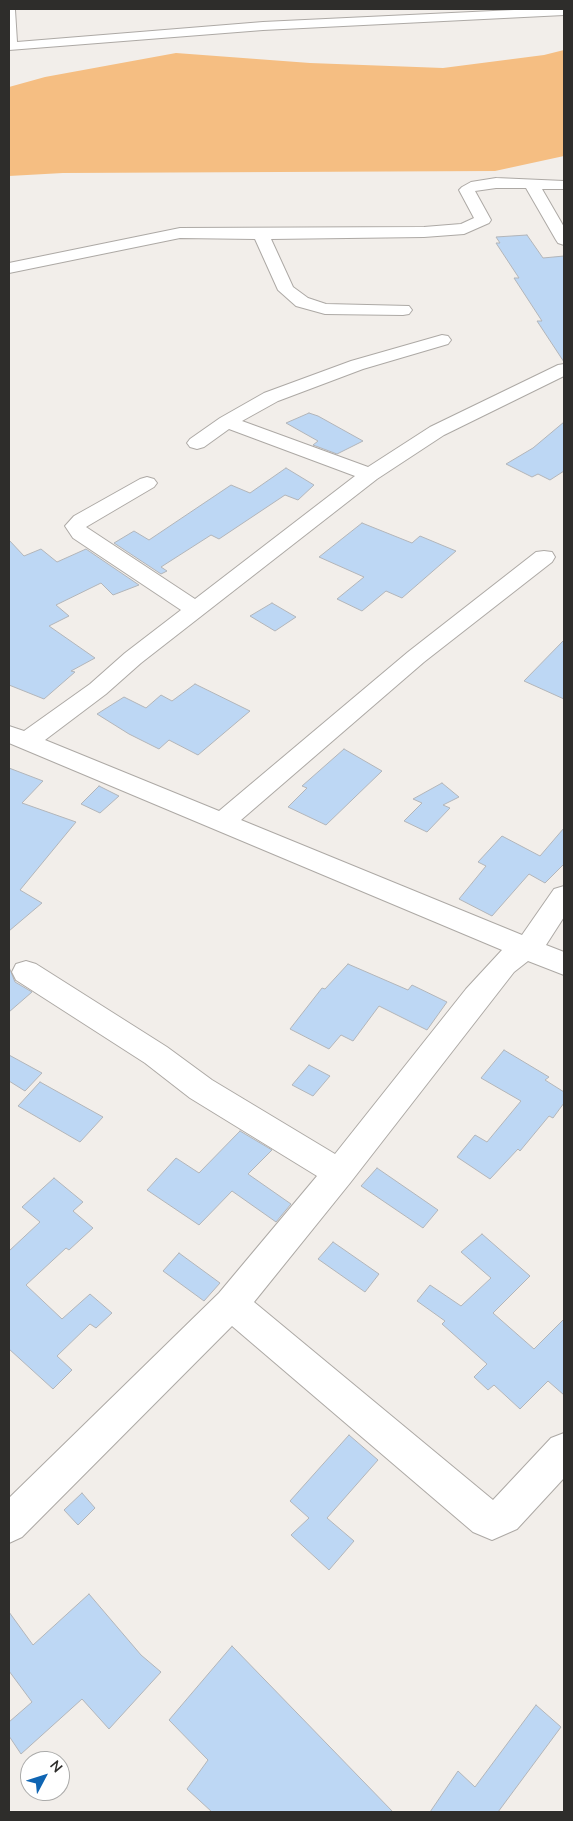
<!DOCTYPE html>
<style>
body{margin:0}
#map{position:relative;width:573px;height:1821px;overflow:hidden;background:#f2eeea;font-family:"Nunito Sans",sans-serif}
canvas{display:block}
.frame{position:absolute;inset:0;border:10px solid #2e2d2b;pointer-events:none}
.north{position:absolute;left:20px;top:1751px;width:50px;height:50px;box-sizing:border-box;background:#fff;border:1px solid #ababaa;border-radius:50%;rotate:50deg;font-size:14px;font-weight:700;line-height:20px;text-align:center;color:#2e2d2b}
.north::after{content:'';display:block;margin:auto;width:18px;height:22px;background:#0f65b3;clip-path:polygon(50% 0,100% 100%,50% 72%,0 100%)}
</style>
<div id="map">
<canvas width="573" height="1821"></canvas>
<div class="frame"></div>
<div class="north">N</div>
</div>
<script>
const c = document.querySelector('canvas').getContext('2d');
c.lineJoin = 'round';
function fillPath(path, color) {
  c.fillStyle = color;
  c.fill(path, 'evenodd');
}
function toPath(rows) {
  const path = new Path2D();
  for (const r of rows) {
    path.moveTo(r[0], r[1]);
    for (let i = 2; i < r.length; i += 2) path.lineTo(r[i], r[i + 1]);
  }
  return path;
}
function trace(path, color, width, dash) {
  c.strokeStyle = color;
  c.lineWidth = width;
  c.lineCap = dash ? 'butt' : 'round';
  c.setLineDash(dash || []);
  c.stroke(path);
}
const water = toPath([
 [564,50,564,156,495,171,63,173,9,176,9,87,45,77,176,53,310,63,443,68,544,55]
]);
const building = toPath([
 [527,235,543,258,564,256,564,362,537,321,542,321,514,278,519,278,496,243,500,243,496,237,527,235],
 [309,413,318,416,363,441,337,454,313,445,318,441,286,423,309,413],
 [564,422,564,471,550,480,538,474,532,477,506,464,533,448,564,422],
 [286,468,314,485,298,500,285,495,219,539,211,535,161,567,167,571,161,574,114,543,134,531,149,540,231,485,250,493,286,468],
 [362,523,412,543,420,536,456,551,402,598,386,591,362,611,337,599,364,577,319,557,362,523],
 [9,540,24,556,41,549,57,562,86,549,139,585,113,595,101,583,56,605,69,616,49,626,95,658,71,671,75,672,44,699,9,685,9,540],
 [272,603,296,617,275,631,250,616,272,603],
 [564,640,564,699,524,681,564,640],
 [195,684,250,711,198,755,169,740,159,749,129,734,97,714,124,697,146,708,161,695,172,701,195,684],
 [344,749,382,771,326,825,288,807,307,788,302,786,344,749],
 [9,768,43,781,22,803,76,822,20,890,42,903,9,931,9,768],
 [442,783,459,797,443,805,450,808,427,832,404,821,422,803,413,799,442,783],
 [99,786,119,796,100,813,81,804,99,786],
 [564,828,564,864,545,883,529,874,492,916,459,899,486,866,478,862,502,836,540,856,564,828],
 [348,964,408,990,412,985,447,1002,427,1030,379,1006,353,1041,341,1035,329,1049,290,1029,322,988,325,989,348,964],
 [9,967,15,982,32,992,9,1012,9,967],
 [504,1050,549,1077,545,1080,564,1092,564,1103,553,1118,549,1116,520,1151,518,1149,490,1179,457,1157,475,1135,487,1142,521,1101,481,1078,504,1050],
 [9,1055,42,1073,25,1091,9,1081,9,1055],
 [309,1065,330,1076,313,1096,292,1085,309,1065],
 [40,1082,103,1117,80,1142,18,1106,40,1082],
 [240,1131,272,1150,248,1174,291,1204,276,1222,232,1191,199,1225,147,1190,176,1158,199,1173,240,1131],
 [377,1168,438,1210,423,1228,361,1186,377,1168],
 [54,1178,83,1202,73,1211,93,1228,69,1250,66,1248,26,1285,62,1319,90,1294,112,1313,96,1328,90,1324,57,1356,72,1370,53,1389,9,1349,9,1251,40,1222,22,1207,54,1178],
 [482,1234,530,1276,493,1313,534,1349,564,1319,564,1395,548,1381,520,1409,494,1385,488,1390,474,1377,487,1364,442,1324,445,1321,417,1301,430,1285,461,1306,491,1278,461,1252,482,1234],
 [333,1242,379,1274,365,1292,318,1259,333,1242],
 [179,1253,220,1283,204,1301,163,1271,179,1253],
 [349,1435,378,1460,327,1518,354,1541,329,1570,291,1535,309,1518,290,1501,349,1435],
 [82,1493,95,1508,78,1525,64,1510,82,1493],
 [89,1594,141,1655,161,1672,109,1729,82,1699,21,1754,9,1736,9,1722,32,1702,9,1671,9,1612,33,1645,89,1594],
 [232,1646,393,1812,212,1812,187,1789,208,1760,169,1720,232,1646],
 [536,1705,561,1727,498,1812,430,1812,458,1771,475,1787,536,1705]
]);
const minor = toPath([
 [9,9,15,10,17,42,263,22,535,9,564,9,564,15,263,30,9,50,9,9],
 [496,178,564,181,564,189,542,189,564,227,564,245,558,243,556,240,526,188,496,188,475,191,491,220,489,223,464,234,424,237,271,239,293,287,308,298,326,304,409,306,412,310,409,314,403,315,325,314,296,306,278,290,255,239,180,238,9,273,9,263,180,228,424,227,461,224,474,218,459,190,462,187,471,182,496,178],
 [442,335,448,336,451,340,448,344,363,369,278,401,242,421,368,467,430,427,558,365,564,364,564,376,444,435,377,479,141,663,106,694,45,740,219,811,408,652,536,552,544,551,552,552,555,557,552,562,424,662,241,820,522,935,554,889,564,886,564,917,546,945,564,952,564,975,528,961,514,972,350,1183,254,1302,493,1500,551,1438,564,1433,564,1478,517,1529,492,1540,473,1532,232,1326,22,1537,9,1543,9,1498,219,1293,317,1176,190,1098,145,1063,16,980,12,972,16,964,26,961,36,964,167,1047,212,1080,335,1154,466,989,502,950,9,743,9,726,24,731,90,684,125,653,181,610,73,538,65,526,74,516,140,479,147,477,154,479,157,483,154,487,86,527,195,599,355,476,229,429,204,447,197,449,190,447,187,443,190,439,220,418,264,393,351,361,442,335]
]);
fillPath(water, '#f5be82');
fillPath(building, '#bdd7f4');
trace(building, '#b2b5b9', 1);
trace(minor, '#ada9a5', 2);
fillPath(minor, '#fff');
</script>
